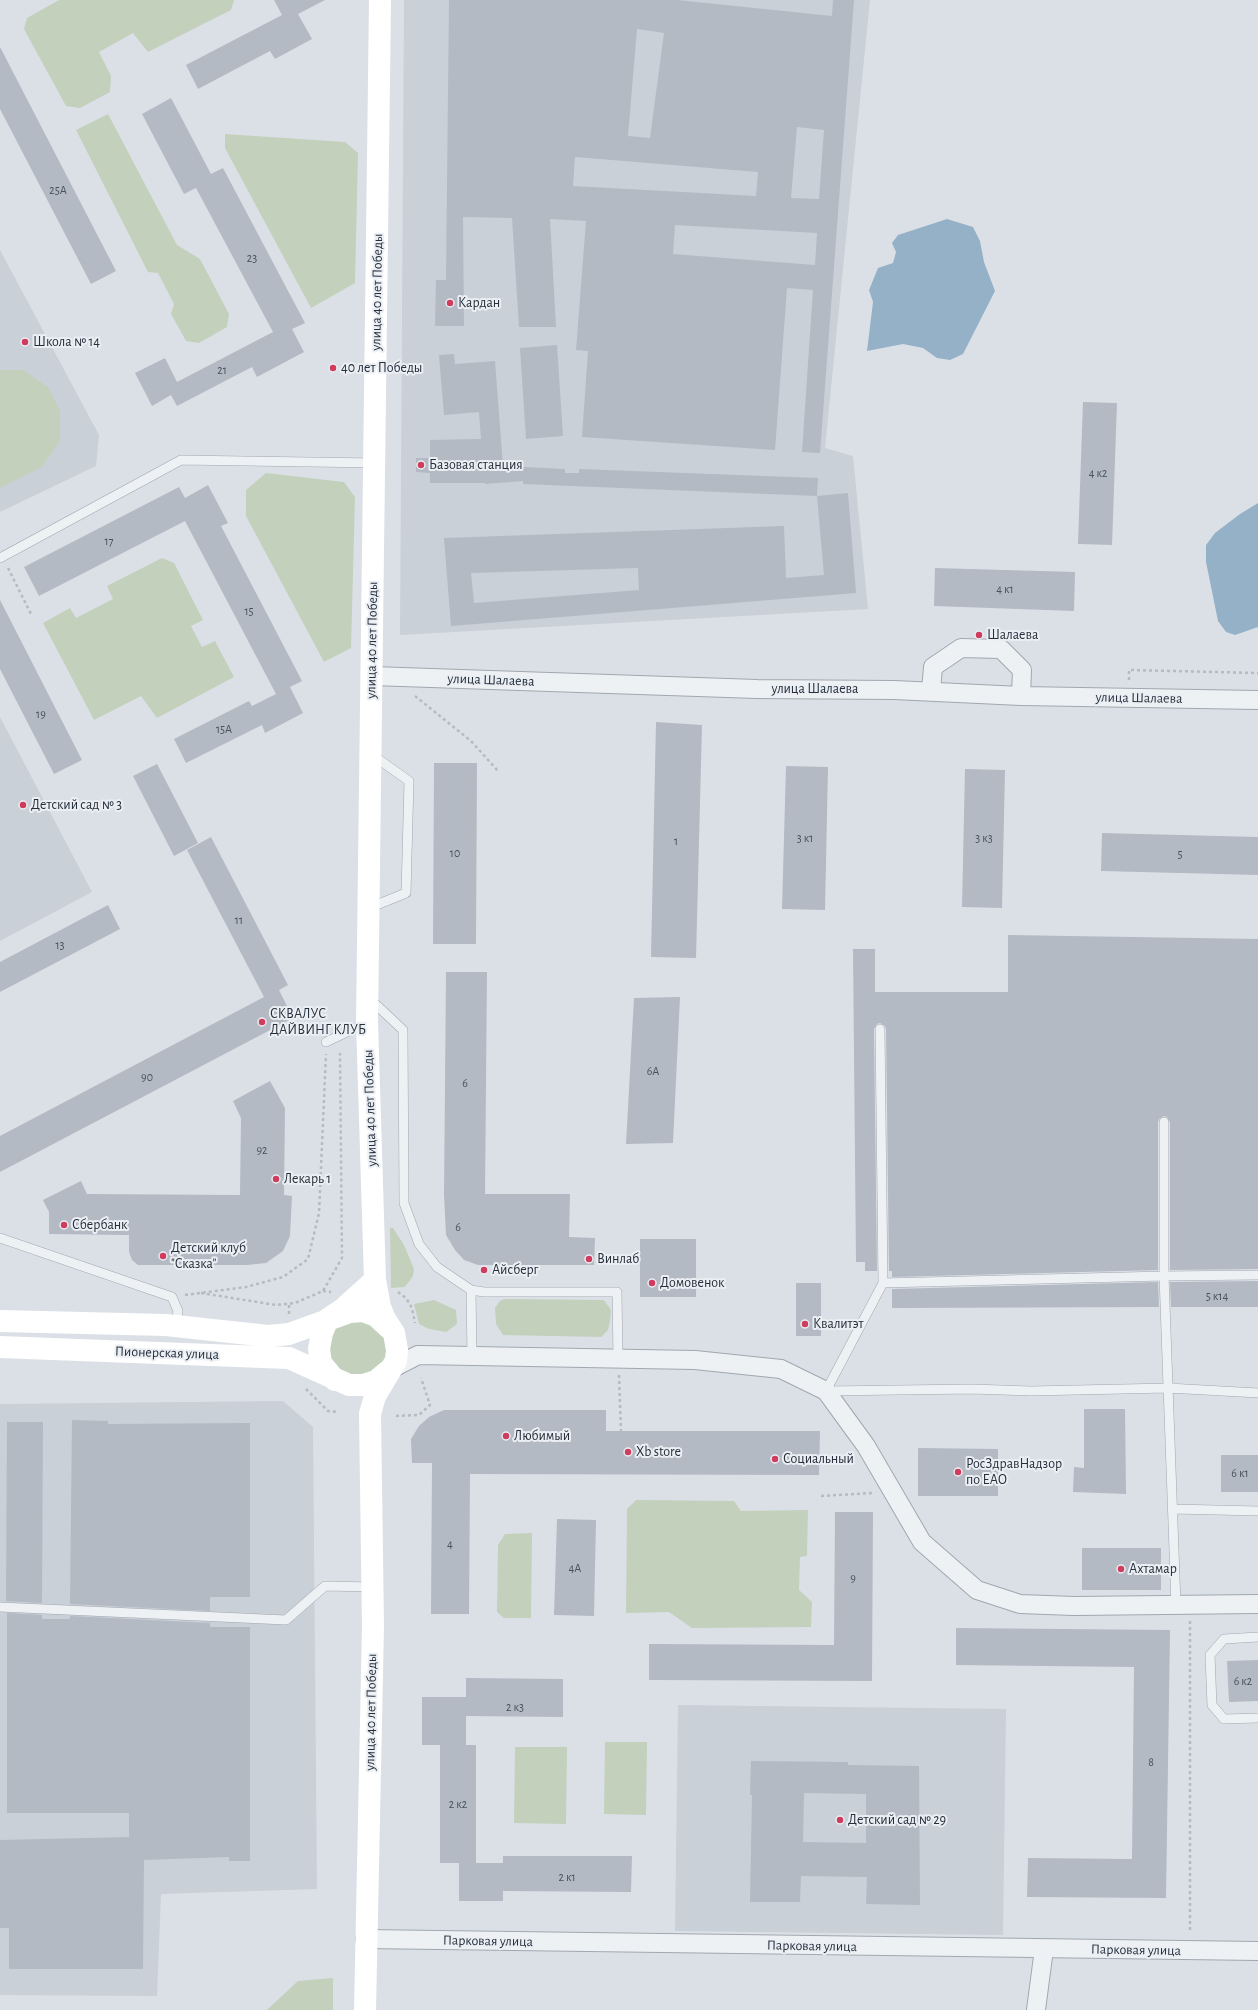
<!DOCTYPE html>
<meta charset="utf-8">
<style>
body{margin:0}
canvas{display:block;background:#dbe0e6}
</style>
<canvas width="1258" height="2010"></canvas>
<script>
const c = document.querySelector('canvas').getContext('2d');
c.lineJoin = 'round';
function fillPath(path, color) {
  c.fillStyle = color;
  c.fill(path, 'evenodd');
}
function toPath(rows) {
  const path = new Path2D();
  for (const r of rows) {
    path.moveTo(r[0], r[1]);
    for (let i = 2; i < r.length; i += 2) path.lineTo(r[i], r[i + 1]);
  }
  return path;
}
function trace(path, color, width, dash) {
  c.strokeStyle = color;
  c.lineWidth = width;
  c.lineCap = dash ? 'butt' : 'round';
  c.setLineDash(dash || []);
  c.stroke(path);
}
function drawText(font, color, halo, rows, align = 'center') {
  c.font = font + ' "Alegreya Sans",sans-serif';
  c.lineWidth = 4;
  c.setLineDash([]);
  c.textBaseline = 'middle';
  c.strokeStyle = halo;
  c.fillStyle = color;
  for (const [text, x, y, turn = 0] of rows) {
    c.save();
    c.translate(x, y);
    c.rotate((+turn || 0) * Math.PI / 180);
    c.textAlign = isNaN(turn) ? turn : align;
    if (halo) c.strokeText(text, 0, 0);
    c.fillText(text, 0, 0);
    c.restore();
  }
}
const built = toPath([
 [404,0,870,0,825,448,853,456,868,609,400,635],
 [0,250,99,435,96,466,0,512],
 [0,717,92,892,0,941],
 [283,1401,313,1427,317,1889,161,1894,157,1996,0,1995,0,1404],
 [678,1705,1006,1709,1003,1935,675,1931]
]);
const green = toPath([
 [59,0,234,0,231,10,148,52,133,33,99,52,111,76,110,92,80,108,66,106,24,29,27,18],
 [108,114,177,245,200,259,229,314,227,327,199,343,186,341,171,314,174,304,158,273,148,272,76,130],
 [225,134,345,142,358,153,355,283,311,308,225,148],
 [0,370,23,370,48,387,60,411,60,441,42,467,0,488],
 [266,473,344,482,355,497,351,648,324,662,246,516,246,490],
 [162,558,174,563,203,620,191,626,202,647,215,641,234,677,157,718,141,696,94,720,43,623,70,608,76,618,113,599,107,586],
 [390,1228,393,1228,404,1245,414,1269,413,1276,405,1287,391,1288],
 [504,1299,604,1300,611,1310,610,1321,608,1330,601,1337,503,1335,496,1324,495,1308,500,1301],
 [434,1300,456,1310,457,1324,446,1332,429,1329,419,1324,414,1304],
 [353,1317,380,1327,387,1346,385,1357,380,1365,373,1372,355,1377,337,1370,327,1354,335,1326],
 [636,1500,734,1501,741,1511,808,1510,807,1556,800,1557,799,1590,812,1602,811,1627,692,1628,669,1612,626,1613,627,1509],
 [532,1533,531,1618,504,1618,497,1612,498,1545,505,1534],
 [605,1742,647,1742,646,1815,604,1814],
 [515,1747,567,1747,566,1824,514,1823],
 [333,1978,333,2010,267,2010,298,1981]
]);
const water = toPath([
 [947,219,973,227,980,241,984,262,995,291,963,354,950,360,937,358,923,348,903,344,867,351,873,302,869,290,878,268,893,263,896,252,892,243,898,235],
 [1258,503,1258,627,1235,635,1226,632,1218,621,1206,562,1206,545,1215,533,1240,514]
]);
const building = toPath([
 [274,0,325,0,298,14,312,39,275,59,270,51,198,89,186,65,282,15],
 [449,0,677,0,832,16,833,0,854,0,820,453,802,452,813,290,787,288,775,450,582,437,588,351,576,350,586,221,550,219,556,327,519,327,512,218,463,217,464,326,435,326,436,280,446,280],
 [637,29,664,33,650,138,628,136],
 [797,127,824,130,819,199,791,198],
 [575,157,758,172,756,196,573,186],
 [675,225,817,233,815,265,673,254],
 [0,47,116,271,91,284,0,109],
 [171,98,211,174,223,168,305,323,292,329,304,352,257,377,252,367,177,406,171,395,152,406,135,373,165,358,177,382,273,332,196,188,184,194,142,114],
 [557,345,563,436,526,439,520,348],
 [454,354,455,364,495,361,503,466,565,469,565,473,579,473,579,469,818,478,817,496,523,484,523,481,485,484,485,483,430,483,430,473,416,472,416,458,430,458,430,440,481,439,479,412,444,415,439,355],
 [1083,402,1117,403,1112,545,1078,544],
 [208,485,228,523,221,526,302,681,290,687,303,713,265,733,262,725,186,763,174,739,249,701,252,706,276,694,185,521,39,596,24,567,179,487,185,498],
 [848,493,856,593,451,626,444,538,784,526,786,578,824,575,817,496],
 [638,568,639,590,474,603,471,573],
 [935,568,1075,572,1074,611,934,606],
 [0,600,82,760,54,774,0,669],
 [656,722,702,725,696,958,651,957],
 [434,763,477,763,476,944,433,944],
 [157,764,198,843,174,856,133,776],
 [786,766,828,767,825,910,782,909],
 [965,769,1005,770,1002,908,962,907],
 [1102,833,1258,837,1258,875,1101,871],
 [211,837,288,985,279,990,293,1018,0,1172,0,1136,264,997,187,850],
 [108,905,120,929,0,992,0,962],
 [1008,935,1258,939,1258,1269,1170,1270,1170,1122,1167,1117,1164,1116,1159,1119,1158,1122,1158,1270,892,1277,892,1271,889,1271,886,1029,885,1026,880,1023,877,1024,874,1029,877,1271,865,1271,865,1262,856,1262,853,949,875,949,875,992,1008,992],
 [446,972,487,972,485,1194,570,1194,569,1237,595,1238,594,1265,478,1265,464,1260,455,1250,446,1235,444,1195],
 [680,997,673,1143,626,1144,634,998],
 [270,1081,285,1108,284,1195,292,1196,290,1236,283,1251,266,1263,247,1265,138,1265,132,1260,129,1252,129,1235,49,1234,49,1212,43,1200,81,1181,87,1194,240,1195,241,1118,233,1101],
 [640,1239,696,1239,696,1297,640,1297],
 [1258,1281,1258,1307,1171,1307,1170,1282],
 [1158,1282,1159,1307,892,1308,892,1289],
 [796,1283,821,1283,821,1336,796,1336],
 [1084,1409,1125,1409,1126,1494,1073,1492,1074,1467,1084,1468],
 [444,1410,606,1410,606,1431,820,1431,819,1475,470,1474,469,1614,431,1614,432,1463,412,1463,411,1439,419,1426,429,1417],
 [72,1420,108,1421,108,1424,250,1423,250,1597,210,1597,210,1611,70,1604],
 [7,1422,43,1422,42,1603,6,1601],
 [918,1448,998,1449,998,1496,918,1496],
 [1221,1455,1258,1455,1258,1492,1221,1492],
 [835,1512,873,1512,872,1681,649,1680,649,1644,834,1645],
 [557,1519,596,1520,594,1616,554,1615],
 [1082,1548,1161,1548,1161,1590,1082,1590],
 [7,1613,42,1615,42,1619,70,1619,70,1616,210,1623,210,1627,250,1627,250,1861,229,1861,229,1857,144,1860,143,1969,9,1969,9,1928,0,1928,0,1840,129,1837,129,1813,7,1813],
 [956,1628,1170,1630,1166,1898,1027,1897,1028,1858,1132,1859,1134,1667,956,1665],
 [1258,1660,1258,1701,1229,1702,1227,1661],
 [466,1678,563,1679,563,1717,466,1716,466,1745,476,1745,476,1863,503,1863,503,1856,632,1856,631,1892,503,1891,503,1901,459,1901,459,1863,440,1863,440,1745,422,1745,422,1697,466,1697],
 [751,1761,848,1762,848,1765,919,1766,920,1905,866,1904,867,1877,801,1876,800,1902,750,1902,752,1795,750,1795],
 [804,1793,866,1794,866,1843,803,1842]
]);
const path = toPath([
 [8,568,31,614],
 [1129,680,1129,670,1258,673],
 [415,696,471,741,498,771],
 [323,1291,331,1292],
 [398,1292,406,1298,412,1308,415,1323],
 [201,1293,276,1305,295,1303,323,1291,342,1258,340,1053],
 [185,1295,246,1287,283,1277,308,1259,319,1213,326,1054],
 [289,1314,289,1304],
 [619,1375,621,1431],
 [306,1389,328,1411,338,1412],
 [396,1416,419,1415,430,1405,421,1378],
 [821,1496,872,1493],
 [1190,1621,1190,1932]
]);
const service = toPath([
 [0,558,181,460,374,463],
 [369,908,406,893,409,781,371,754],
 [370,999,403,1030,404,1203,419,1244,437,1267,471,1290,484,1292,617,1292,618,1359],
 [880,1029,883,1283,826,1391,972,1389,1031,1391,1168,1388,1258,1393],
 [326,1042,366,1023],
 [1164,1122,1164,1276,1258,1275],
 [0,1238,172,1297,178,1311,177,1318,170,1322],
 [883,1283,1164,1276,1176,1605],
 [471,1290,472,1356],
 [1173,1509,1258,1511],
 [0,1607,286,1620,325,1586,372,1587],
 [1258,1637,1224,1639,1210,1655,1212,1705,1224,1719,1258,1718]
]);
const minor = toPath([
 [372,676,757,689,894,690,1021,696,1258,700],
 [931,691,933,667,961,648,1001,649,1022,670,1021,696],
 [391,1369,418,1355,695,1360,781,1369,826,1391,866,1446,922,1542,977,1590,1020,1604,1074,1606,1258,1604],
 [365,1939,1258,1951],
 [1036,2010,1044,1949]
]);
const secondary = toPath([
 [0,1321,166,1325,268,1336,289,1334,350,1312,363,1311,376,1316,390,1329],
 [0,1347,289,1358,349,1385,363,1385,376,1381,388,1371],
 [335,1380,321,1363,319,1349,322,1333,328,1319,343,1309,375,1280],
 [365,2010,373,1626,370,1414,375,1396,396,1361,397,1350,394,1333,385,1319,380,1307,375,1280,367,1022,380,0]
]);
const markers = [
 [450,303,4,"#cf3c5d"],
 [25,342,4,"#cf3c5d"],
 [333,368,4,"#cf3c5d"],
 [421,465,4,"#cf3c5d"],
 [979,635,4,"#cf3c5d"],
 [23,805,4,"#cf3c5d"],
 [262,1022,4,"#cf3c5d"],
 [276,1179,4,"#cf3c5d"],
 [64,1225,4,"#cf3c5d"],
 [163,1256,4,"#cf3c5d"],
 [589,1259,4,"#cf3c5d"],
 [484,1270,4,"#cf3c5d"],
 [652,1283,4,"#cf3c5d"],
 [805,1324,4,"#cf3c5d"],
 [506,1436,4,"#cf3c5d"],
 [628,1452,4,"#cf3c5d"],
 [775,1459,4,"#cf3c5d"],
 [958,1472,4,"#cf3c5d"],
 [1121,1569,4,"#cf3c5d"],
 [840,1820,4,"#cf3c5d"]
];
const numberNames = [
 ["25А",58,190],
 ["23",252,258],
 ["21",222,370],
 ["4 к2",1098,473],
 ["17",109,541],
 ["4 к1",1005,589],
 ["15",249,611],
 ["19",41,714],
 ["15А",224,729],
 ["3 к1",805,838],
 ["3 к3",984,838],
 ["1",676,841],
 ["10",455,853],
 ["5",1180,854],
 ["11",239,920],
 ["13",60,945],
 ["6А",653,1071],
 ["90",147,1077],
 ["6",465,1083],
 ["92",262,1150],
 ["6",458,1227],
 ["5 к14",1217,1296],
 ["6 к1",1240,1473],
 ["4",450,1544],
 ["4А",575,1568],
 ["9",853,1578],
 ["6 к2",1243,1681],
 ["2 к3",515,1707],
 ["8",1151,1762],
 ["2 к2",458,1804],
 ["2 к1",567,1877]
];
const streetNames = [
 ["улица 40 лет Победы",377,292,-89],
 ["улица 40 лет Победы",372,640,-89],
 ["улица Шалаева",491,680,2],
 ["улица Шалаева",815,689],
 ["улица Шалаева",1139,698,1],
 ["улица 40 лет Победы",370,1108,-92],
 ["Пионерская улица",167,1353,2],
 ["улица 40 лет Победы",371,1712,-89],
 ["Парковая улица",488,1941,1],
 ["Парковая улица",812,1946,1],
 ["Парковая улица",1136,1950,1]
];
const poiNames = [
 ["Кардан",458,303],
 ["Школа № 14",33,342],
 ["40 лет Победы",341,368],
 ["Базовая станция",429,465],
 ["Шалаева",987,635],
 ["Детский сад № 3",31,805],
 ["СКВАЛУС",270,1014],
 ["ДАЙВИНГ КЛУБ",270,1030],
 ["Лекарь 1",284,1179],
 ["Сбербанк",72,1225],
 ["Детский клуб",171,1248],
 ["\"Сказка\"",171,1264],
 ["Винлаб",597,1259],
 ["Айсберг",492,1270],
 ["Домовенок",660,1283],
 ["Квалитэт",813,1324],
 ["Любимый",514,1436],
 ["Xb store",636,1452],
 ["Социальный",783,1459],
 ["РосЗдравНадзор",966,1464],
 ["по ЕАО",966,1480],
 ["Ахтамар",1129,1569],
 ["Детский сад № 29",848,1820]
];
fillPath(built, '#c9d0d8');
fillPath(green, '#c3d0bc');
fillPath(water, '#95b1c7');
fillPath(building, '#b3bac3');
trace(service, '#a1a7b0', 10);
trace(minor, '#a1a7b0', 20);
trace(path, '#b6bbc0', 2.5, [3, 3]);
trace(service, '#eef1f4', 9);
trace(minor, '#eef1f4', 18);
trace(secondary, '#fff', 22);
for (const [x, y, r, color] of markers) {
  const dot = new Path2D();
  dot.arc(x, y, r, 0, 2 * Math.PI);
  c.fillStyle = color;
  c.fill(dot);
  trace(dot, '#ebeff4', 1.5);
}
drawText('12px', '#48525e', null, numberNames);
drawText('14px', '#252f3c', '#ebeff4', streetNames);
drawText('14px', '#252f3c', '#ebeff4', poiNames, 'left');
</script>
